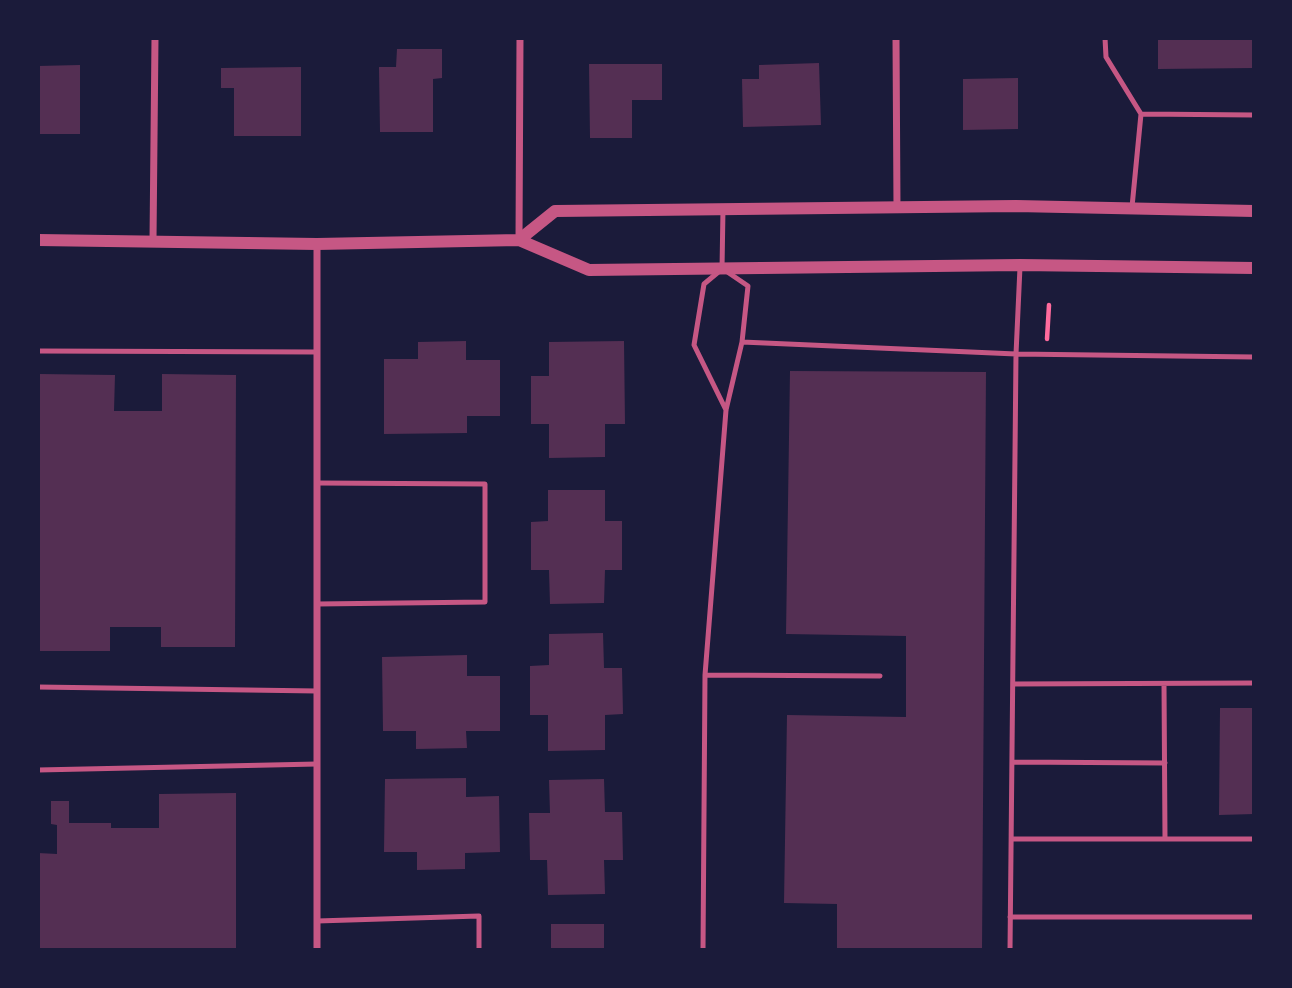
<!DOCTYPE html>
<style>
body{margin:0}
#map{position:relative;width:1292px;height:988px;overflow:hidden;background:#1b1b3a;font-family:Signika,sans-serif}
canvas{display:block}
.frame{position:absolute;inset:0;border:40px solid #1b1b3a;pointer-events:none}
</style>
<div id="map">
<canvas width="1292" height="988"></canvas>
<div class="frame"></div>
</div>
<script>
const c = document.querySelector('canvas').getContext('2d');
c.lineJoin = 'round';
function fillPath(path, color) {
  c.fillStyle = color;
  c.fill(path, 'evenodd');
}
function toPath(rows) {
  const path = new Path2D();
  for (const r of rows) {
    path.moveTo(r[0], r[1]);
    for (let i = 2; i < r.length; i += 2) path.lineTo(r[i], r[i + 1]);
  }
  return path;
}
function trace(path, color, width, dash) {
  c.strokeStyle = color;
  c.lineWidth = width;
  c.lineCap = dash ? 'butt' : 'round';
  c.setLineDash(dash || []);
  c.stroke(path);
}
const building = toPath([
 [1158,38,1254,38,1254,68,1158,69],
 [397,49,442,49,442,78,433,79,433,132,380,132,379,67,396,67],
 [819,63,821,125,743,127,742,79,759,79,759,65],
 [589,64,662,64,662,100,632,100,632,138,590,138],
 [80,65,80,134,38,134,38,66],
 [301,67,301,136,234,136,234,88,221,88,221,68],
 [1018,78,1018,129,963,130,963,79],
 [466,341,466,360,500,360,500,416,467,416,467,433,384,434,384,359,418,359,418,342],
 [624,341,625,424,605,424,605,457,549,458,549,424,531,424,531,376,549,376,549,342],
 [790,371,986,372,982,950,837,950,837,904,784,903,787,715,906,717,906,636,786,634],
 [39,374,115,375,114,411,162,411,162,374,236,375,235,647,161,647,161,627,110,627,110,651,38,651],
 [548,490,605,490,605,521,622,521,622,570,605,570,604,603,550,604,549,570,531,570,531,522,548,521],
 [603,633,604,668,622,668,623,714,605,715,605,750,548,751,548,715,530,715,530,666,549,665,549,634],
 [467,655,467,676,500,676,500,731,466,731,467,748,416,749,416,731,383,731,382,657],
 [1220,708,1254,708,1254,814,1219,815],
 [466,778,466,797,499,796,500,852,465,853,465,869,417,870,417,852,384,852,385,779],
 [604,779,605,812,622,812,623,860,604,860,605,894,548,895,547,860,530,860,529,813,550,813,549,780],
 [236,793,236,950,38,950,38,853,57,854,57,825,51,824,51,801,69,801,69,823,111,823,111,828,159,828,159,794],
 [551,924,604,924,604,950,551,950]
]);
const path = toPath([
 [1047,339,1049,305]
]);
const service = toPath([
 [1105,38,1106,57,1141,114,1132,207],
 [1141,114,1254,115],
 [723,209,722,269,704,284,694,345,726,410],
 [742,342,1016,354,1254,357],
 [38,351,317,352],
 [317,604,485,602,485,484,317,483],
 [705,675,880,676],
 [1013,684,1254,683],
 [1164,684,1165,839],
 [38,687,317,691],
 [1012,762,1165,763],
 [38,770,317,764],
 [1012,839,1254,839],
 [1010,917,1254,917],
 [317,921,479,916,479,950],
 [703,950,705,675,726,410,742,342,748,286,726,271],
 [1010,950,1016,354,1020,267]
]);
const minor = toPath([
 [896,38,897,208],
 [519,239,520,38],
 [153,240,155,38],
 [317,950,317,244]
]);
const tertiary = toPath([
 [38,240,317,244,519,240,589,270,1020,265,1254,268],
 [519,240,555,211,1016,206,1254,211]
]);
fillPath(building, '#542f53');
trace(path, '#ff6b9d', 4.5);
trace(service, '#c65784', 5);
trace(minor, '#c65784', 7);
trace(tertiary, '#c65784', 12);
</script>
